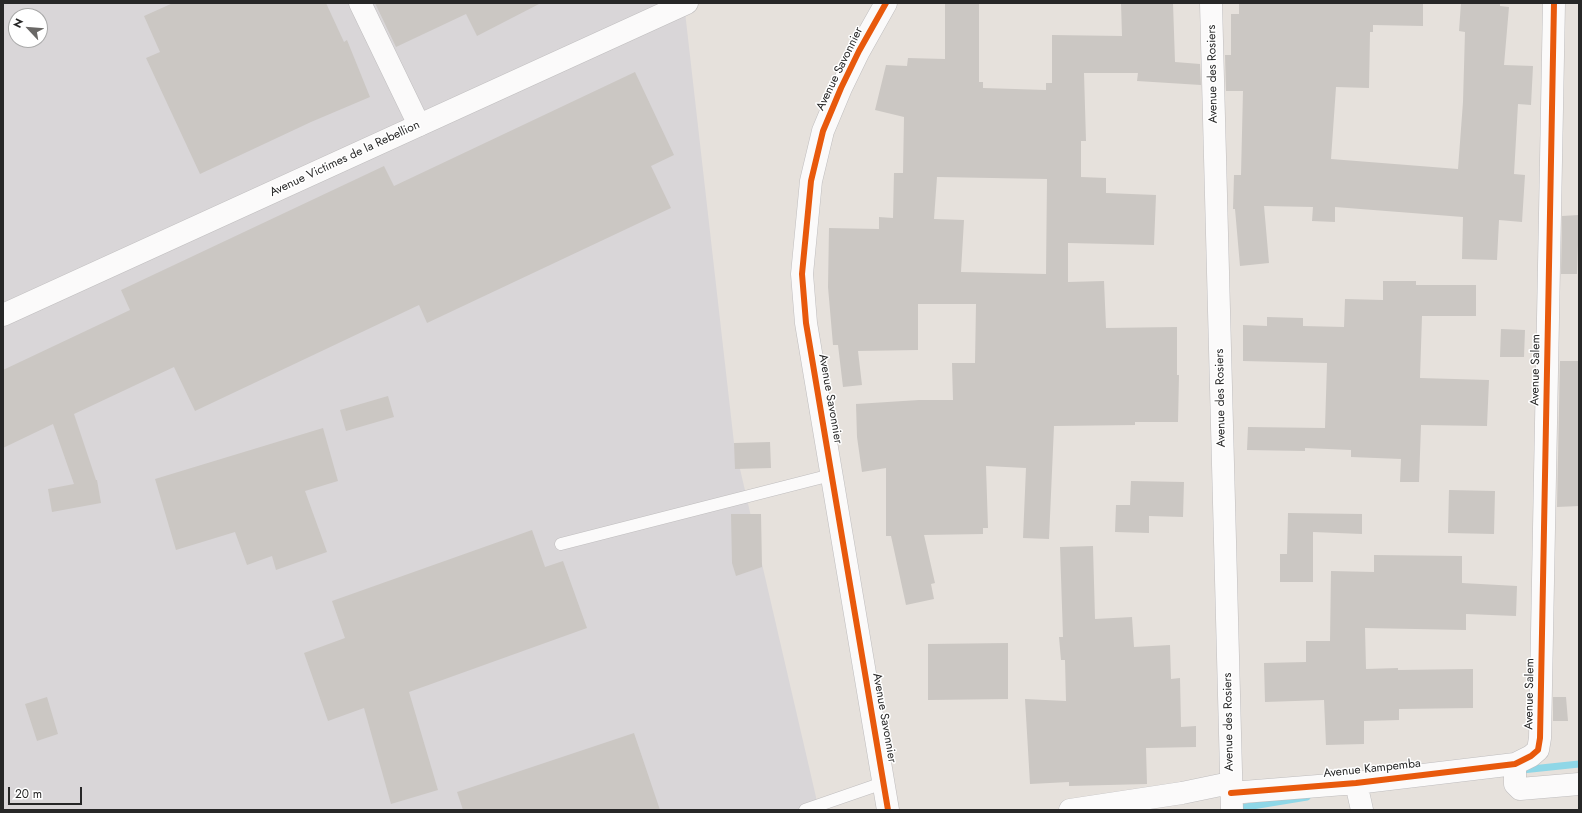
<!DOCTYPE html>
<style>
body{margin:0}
#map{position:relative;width:1582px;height:813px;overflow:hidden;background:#e6e1dc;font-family:Jost,sans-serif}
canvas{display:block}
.frame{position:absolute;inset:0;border:4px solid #272727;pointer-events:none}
.north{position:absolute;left:8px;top:8px;width:40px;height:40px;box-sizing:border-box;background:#fff;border:1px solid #a9a9a9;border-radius:50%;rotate:296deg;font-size:11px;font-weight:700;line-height:16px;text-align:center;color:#272727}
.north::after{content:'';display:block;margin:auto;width:14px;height:18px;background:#6a6866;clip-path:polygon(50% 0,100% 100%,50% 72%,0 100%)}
.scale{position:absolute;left:8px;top:787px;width:74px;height:18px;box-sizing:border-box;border:2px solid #272727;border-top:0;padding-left:5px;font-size:12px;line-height:14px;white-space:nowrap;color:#272727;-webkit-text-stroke:3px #fff;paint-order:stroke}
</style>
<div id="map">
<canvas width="1582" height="813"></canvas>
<div class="frame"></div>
<div class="north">N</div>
<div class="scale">20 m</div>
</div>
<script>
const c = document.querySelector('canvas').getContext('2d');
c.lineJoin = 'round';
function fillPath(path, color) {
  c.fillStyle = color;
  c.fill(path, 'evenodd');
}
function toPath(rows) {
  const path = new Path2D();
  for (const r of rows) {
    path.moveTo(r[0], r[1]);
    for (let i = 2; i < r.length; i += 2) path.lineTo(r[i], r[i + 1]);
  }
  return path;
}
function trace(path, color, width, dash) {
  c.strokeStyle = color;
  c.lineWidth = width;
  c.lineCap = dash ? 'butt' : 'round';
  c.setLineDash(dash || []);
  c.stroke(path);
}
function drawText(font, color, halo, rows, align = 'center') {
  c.font = font + ' Jost,sans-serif';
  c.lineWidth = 3;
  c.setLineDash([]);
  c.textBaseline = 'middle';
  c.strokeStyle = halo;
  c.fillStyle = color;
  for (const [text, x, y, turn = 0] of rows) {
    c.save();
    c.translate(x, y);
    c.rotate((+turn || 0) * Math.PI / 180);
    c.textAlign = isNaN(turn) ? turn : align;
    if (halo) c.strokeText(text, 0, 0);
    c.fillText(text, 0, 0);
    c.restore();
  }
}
const industrial = toPath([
 [3,3,684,3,734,443,819,810,3,810],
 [16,16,40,16,40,40,16,40]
]);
const stream = toPath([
 [1522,770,1579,764],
 [1240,808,1307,797]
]);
const building = toPath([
 [173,3,326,3,344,42,347,40,370,97,311,122,200,174,146,58,160,52,144,16],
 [375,3,541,3,477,36,466,14,396,47],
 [945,3,979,3,979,82,983,82,983,88,1046,90,1046,83,1052,83,1052,35,1122,36,1121,3,1173,3,1175,62,1200,64,1201,85,1137,81,1138,73,1084,73,1086,141,1081,141,1081,177,1106,178,1106,193,1156,195,1154,245,1068,243,1068,282,1104,281,1106,328,1177,327,1177,375,1179,375,1178,422,1135,422,1135,425,1054,426,1049,539,1023,538,1026,468,986,466,988,528,983,528,983,534,924,535,935,583,931,584,934,599,906,605,891,536,886,536,886,468,862,472,857,437,856,404,919,400,953,400,952,363,975,363,976,304,918,304,918,350,858,351,862,385,843,387,838,345,833,345,828,287,829,228,879,229,879,217,893,218,894,173,903,173,904,117,875,110,886,65,907,66,908,58,945,59],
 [937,177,1047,179,1046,274,961,272,964,220,934,219],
 [1239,3,1423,3,1423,26,1373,25,1373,32,1370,32,1369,88,1336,87,1331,159,1458,169,1463,102,1465,32,1459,31,1461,3,1500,3,1500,6,1509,7,1504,65,1533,66,1531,105,1518,104,1514,174,1525,175,1522,222,1499,220,1497,260,1462,259,1463,217,1335,207,1335,222,1312,221,1313,207,1264,206,1269,263,1240,266,1235,209,1233,209,1234,175,1241,175,1243,91,1226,91,1225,55,1231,55,1231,14,1239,14],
 [635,72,674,155,651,166,671,208,427,323,419,305,195,411,174,367,74,414,96,480,97,480,101,503,52,512,48,489,74,484,53,424,3,448,3,370,130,310,121,290,384,166,394,186],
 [1579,215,1577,274,1561,274,1562,216],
 [1383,281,1416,281,1416,285,1476,285,1476,316,1422,316,1420,378,1489,380,1487,426,1421,425,1419,482,1400,482,1401,459,1351,457,1351,450,1305,448,1305,451,1247,450,1248,427,1325,428,1327,363,1243,361,1243,325,1267,326,1267,317,1303,318,1303,326,1344,327,1345,299,1383,300],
 [1501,329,1525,330,1524,357,1500,357],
 [1560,361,1579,361,1579,506,1557,507],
 [388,396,394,417,346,431,340,410],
 [323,428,338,481,305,491,327,552,276,570,272,556,247,565,235,532,176,550,155,479],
 [770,442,771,468,735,469,734,443],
 [1131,481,1184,482,1183,517,1149,516,1149,533,1115,532,1116,505,1130,505],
 [1449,490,1495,491,1494,534,1448,533],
 [1288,513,1362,514,1362,534,1313,532,1313,582,1280,582,1280,554,1287,554],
 [731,514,761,514,762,567,736,576,732,563],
 [532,530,545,567,563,561,587,628,409,692,438,790,391,804,364,708,328,721,304,653,345,638,332,601],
 [1093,546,1095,619,1132,617,1134,647,1170,645,1171,679,1180,678,1181,727,1196,726,1196,747,1146,748,1147,784,1069,786,1069,782,1030,784,1025,699,1066,701,1065,660,1061,660,1059,637,1063,637,1060,547],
 [1374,555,1462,556,1462,583,1517,586,1516,616,1466,614,1466,630,1365,628,1366,669,1398,668,1398,670,1473,669,1473,708,1399,709,1399,720,1364,721,1364,744,1326,745,1324,700,1265,702,1264,663,1306,662,1306,641,1330,641,1331,571,1374,572],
 [1008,643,1008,699,928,700,928,644],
 [47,697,58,734,37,741,25,704],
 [1553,697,1566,697,1568,721,1553,721],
 [634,733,660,810,463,810,457,792]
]);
const service = toPath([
 [561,544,831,475],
 [805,810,883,783]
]);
const minor = toPath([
 [360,3,419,125],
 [1211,3,1232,810],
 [1515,764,1515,784,1520,789,1579,784],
 [1356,783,1362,810],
 [1231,793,1356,783,1515,764,1531,756,1538,750,1540,738,1554,3],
 [1070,810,1182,793,1230,783]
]);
const tertiary = toPath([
 [886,3,859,51,841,88,823,131,811,181,802,274,806,323,888,810],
 [3,315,687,3]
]);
const cycleway = toPath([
 [886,3,859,51,841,88,823,131,811,181,802,274,806,323,888,810],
 [1231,793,1356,783,1515,764,1531,756,1538,750,1540,738,1554,3]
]);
const streetNames = [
 ["Avenue Savonnier",840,69,-64],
 ["Avenue des Rosiers",1213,74,-91],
 ["Avenue Victimes de la Rebellion",345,159,-25],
 ["Avenue Salem",1536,370,-89],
 ["Avenue des Rosiers",1221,398,-91],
 ["Avenue Savonnier",830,399,80],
 ["Avenue Salem",1530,694,-89],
 ["Avenue Savonnier",884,718,80],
 ["Avenue des Rosiers",1229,722,-91],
 ["Avenue Kampemba",1372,769,-6]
];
fillPath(industrial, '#d9d6d8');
trace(stream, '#8fd7e7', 7);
fillPath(building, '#cbc7c3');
trace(service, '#bfbdbe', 13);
trace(minor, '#bfbdbe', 23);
trace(tertiary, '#bfbdbe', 23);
trace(service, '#fbfafa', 12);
trace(minor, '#fbfafa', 22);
trace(tertiary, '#fbfafa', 22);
trace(cycleway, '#e8590c', 6);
drawText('12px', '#272727', '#fff', streetNames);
</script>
